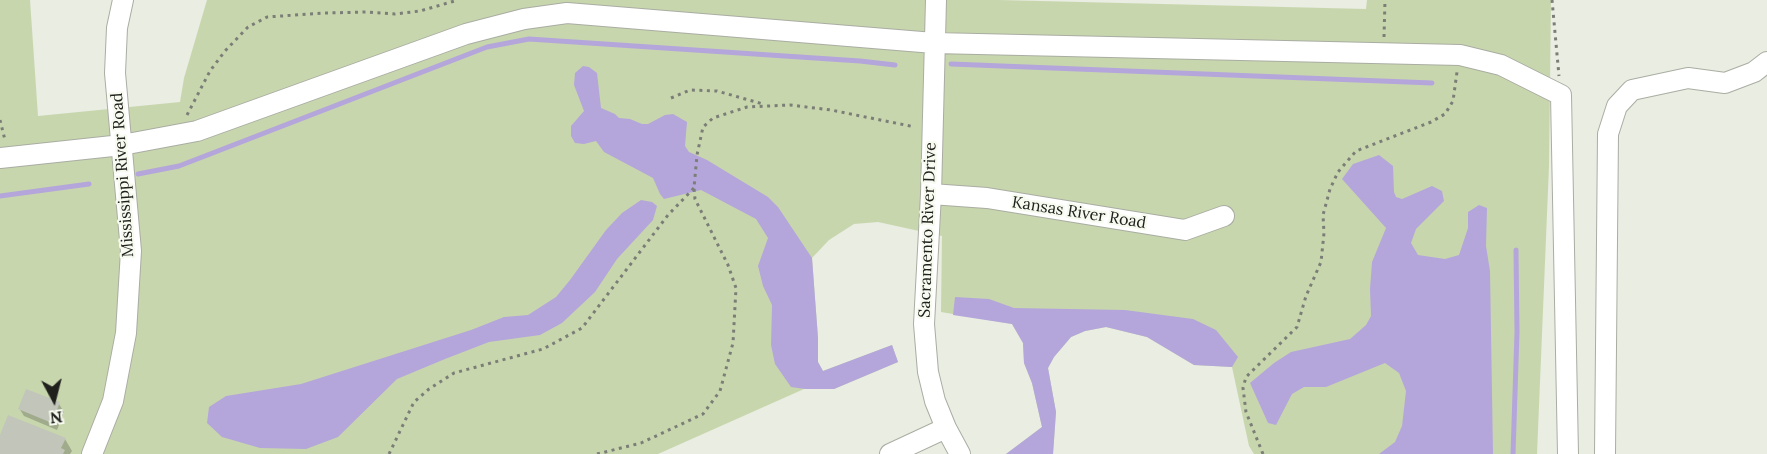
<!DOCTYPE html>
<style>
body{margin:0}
#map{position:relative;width:1767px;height:454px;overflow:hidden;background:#e9ede2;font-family:Lora,serif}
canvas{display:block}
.north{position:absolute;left:24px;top:370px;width:60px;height:60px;-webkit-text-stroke:4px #f6faef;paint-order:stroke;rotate:173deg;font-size:16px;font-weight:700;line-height:24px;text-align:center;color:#20211d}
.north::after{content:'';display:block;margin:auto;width:21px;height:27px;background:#20211d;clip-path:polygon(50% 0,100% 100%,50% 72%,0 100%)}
</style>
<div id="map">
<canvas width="1767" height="454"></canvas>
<div class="north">N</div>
</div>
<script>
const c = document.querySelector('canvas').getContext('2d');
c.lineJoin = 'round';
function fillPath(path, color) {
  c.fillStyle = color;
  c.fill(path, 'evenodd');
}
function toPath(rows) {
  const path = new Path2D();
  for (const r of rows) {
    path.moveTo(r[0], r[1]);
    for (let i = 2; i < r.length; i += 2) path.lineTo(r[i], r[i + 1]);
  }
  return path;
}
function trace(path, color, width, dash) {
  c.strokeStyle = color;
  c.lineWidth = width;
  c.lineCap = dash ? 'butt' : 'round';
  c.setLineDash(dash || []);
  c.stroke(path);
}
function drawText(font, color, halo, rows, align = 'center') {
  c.font = font + ' Lora,serif';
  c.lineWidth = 4.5;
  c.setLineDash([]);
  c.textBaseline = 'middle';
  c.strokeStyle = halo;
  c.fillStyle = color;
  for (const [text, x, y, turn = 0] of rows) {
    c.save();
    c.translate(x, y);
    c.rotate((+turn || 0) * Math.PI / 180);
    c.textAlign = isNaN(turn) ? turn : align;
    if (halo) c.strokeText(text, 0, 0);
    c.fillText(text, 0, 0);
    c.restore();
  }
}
const green = toPath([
 [0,0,30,0,38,116,180,102,184,78,207,0,999,0,1366,9,1367,0,1551,0,1549,166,1537,454,1254,454,1249,446,1232,367,1194,365,1147,337,1106,327,1085,331,1071,337,1054,357,1048,368,1056,412,1053,454,1006,454,1042,427,1032,383,1024,363,1023,343,1012,324,941,312,942,236,878,222,854,224,829,240,812,258,818,338,818,362,823,371,892,345,898,362,834,389,804,389,658,454,0,454]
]);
const water = toPath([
 [583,66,589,67,597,73,601,108,615,114,619,118,630,119,642,124,648,124,665,115,673,114,687,122,685,146,689,152,707,160,768,197,778,207,812,258,818,338,818,362,823,371,892,345,898,362,834,389,805,389,791,387,775,364,771,345,772,305,763,286,758,266,768,238,756,219,701,190,664,199,660,194,653,178,604,152,596,141,584,144,575,143,571,136,571,126,584,111,574,85,575,73],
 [1379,155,1393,166,1394,192,1396,197,1402,199,1432,186,1442,191,1444,201,1416,229,1411,243,1418,255,1445,259,1459,255,1468,228,1468,212,1479,205,1487,208,1486,246,1490,271,1493,454,1379,454,1395,442,1402,426,1406,391,1399,373,1385,363,1326,387,1304,387,1292,394,1276,425,1268,423,1250,383,1274,363,1291,352,1350,339,1366,325,1371,316,1370,289,1372,262,1386,228,1342,179,1353,164],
 [641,200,652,202,657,206,653,220,617,259,595,292,562,323,540,335,489,342,445,359,397,379,338,437,306,449,260,448,222,437,207,423,209,407,226,396,301,384,471,330,504,317,528,315,556,297,570,280,606,230,622,213],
 [955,297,989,299,1014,308,1125,310,1193,319,1216,330,1238,357,1232,367,1194,365,1147,337,1106,327,1085,331,1071,337,1054,357,1048,368,1056,412,1053,454,1006,454,1042,427,1032,383,1024,363,1023,343,1012,324,953,315]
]);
const shadow = toPath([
 [59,404,64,412,57,430,24,416,19,408],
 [0,439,65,439,72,451,70,454,0,454]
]);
const stream = toPath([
 [951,64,1432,83],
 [138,174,179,166,487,47,529,39,860,61,895,65],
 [0,196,89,184],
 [1513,454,1517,332,1516,250]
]);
const building = toPath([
 [26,389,60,402,52,423,18,409],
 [8,415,66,438,61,448,65,450,63,454,0,454,0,435]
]);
const path = toPath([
 [1552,0,1559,76],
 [1384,37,1385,0],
 [671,98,690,90,717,91,763,104],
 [187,115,210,71,225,51,248,27,267,17,325,13,367,12,395,14,420,11,458,0],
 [0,120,5,140],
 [389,454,414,402,429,389,454,373,543,349,582,328,668,215,694,188],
 [597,454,641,443,703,414,720,391,733,343,736,288,728,265,695,199,694,188,697,155,703,127,713,118,747,107,790,105,831,110,915,127],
 [1263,454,1246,412,1243,388,1246,377,1297,327,1306,296,1321,262,1324,233,1323,215,1330,189,1338,172,1356,151,1431,122,1445,114,1453,101,1457,72]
]);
const minor = toPath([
 [936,0,931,194,924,324,928,372,935,401,946,428,960,454],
 [0,158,122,145,197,131,466,34,524,19,567,13,934,43,1460,55,1501,65,1561,95,1568,454],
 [931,194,987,198,1185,230,1224,216],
 [92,454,113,401,126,333,131,251,115,73,117,28,123,0],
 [890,454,946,428],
 [1605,454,1608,134,1617,106,1632,90,1688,78,1725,83,1754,72,1767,62]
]);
const streetNames = [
 ["Mississippi River Road",123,175,-94],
 ["Kansas River Road",1079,213,9],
 ["Sacramento River Drive",928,230,-88]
];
fillPath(green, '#c8d6ae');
fillPath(water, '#b4a6db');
fillPath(shadow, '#0003');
trace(stream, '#b4a6db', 5);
fillPath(building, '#c1c5ba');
trace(minor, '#a9ada2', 22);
trace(path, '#7b7e76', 3, [3, 4.5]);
trace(minor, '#fff', 20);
drawText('16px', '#20211d', '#f6faef', streetNames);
</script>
